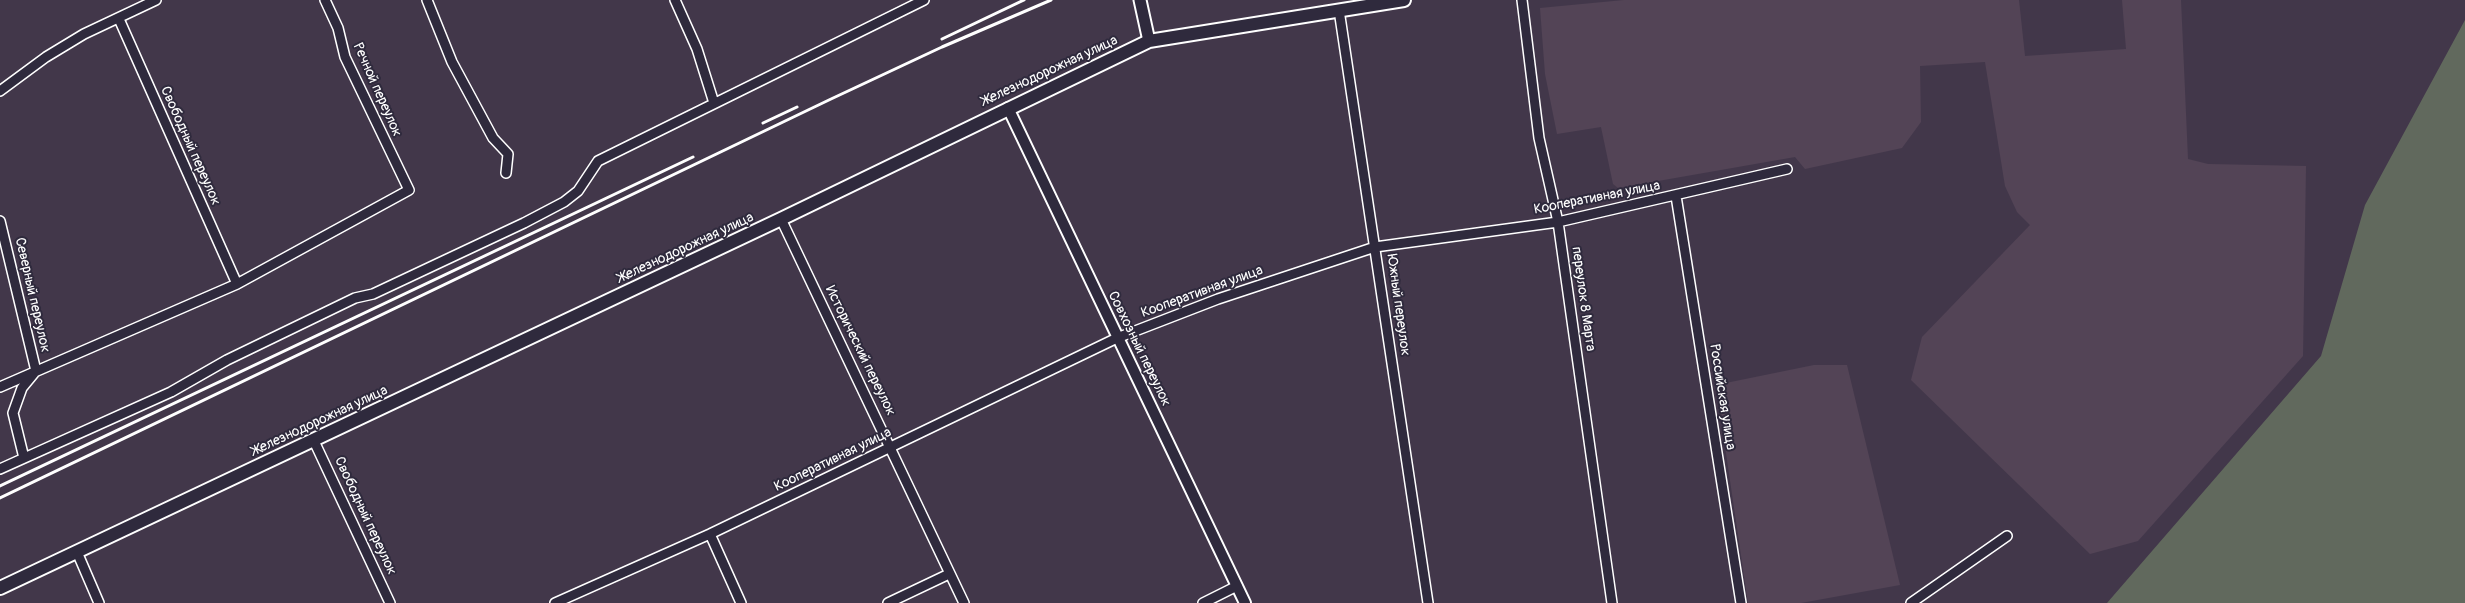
<!DOCTYPE html>
<meta charset="utf-8">
<style>
body{margin:0}
canvas{display:block;background:#42374a}
</style>
<canvas width="2465" height="603"></canvas>
<script>
const c = document.querySelector('canvas').getContext('2d');
c.lineJoin = 'round';
function fillPath(path, color) {
  c.fillStyle = color;
  c.fill(path, 'evenodd');
}
function toPath(rows) {
  const path = new Path2D();
  for (const r of rows) {
    path.moveTo(r[0], r[1]);
    for (let i = 2; i < r.length; i += 2) path.lineTo(r[i], r[i + 1]);
  }
  return path;
}
function trace(path, color, width, dash) {
  c.strokeStyle = color;
  c.lineWidth = width;
  c.lineCap = dash ? 'butt' : 'round';
  c.setLineDash(dash || []);
  c.stroke(path);
}
function drawText(font, color, halo, rows, align = 'center') {
  c.font = font + ' Pangolin,sans-serif';
  c.lineWidth = 4;
  c.setLineDash([]);
  c.textBaseline = 'middle';
  c.strokeStyle = halo;
  c.fillStyle = color;
  for (const [text, x, y, turn = 0] of rows) {
    c.save();
    c.translate(x, y);
    c.rotate((+turn || 0) * Math.PI / 180);
    c.textAlign = isNaN(turn) ? turn : align;
    if (halo) c.strokeText(text, 0, 0);
    c.fillText(text, 0, 0);
    c.restore();
  }
}
const built = toPath([
 [1624,0,2019,0,2025,56,2126,49,2122,0,2181,0,2188,159,2208,164,2306,166,2303,356,2138,541,2090,554,1911,380,1922,337,2030,225,2017,212,2005,186,1985,62,1920,66,1921,122,1902,148,1805,169,1795,157,1618,188,1613,184,1601,127,1557,134,1545,74,1540,8],
 [1814,365,1847,365,1900,585,1801,603,1748,603,1716,385]
]);
const green = toPath([
 [2465,20,2465,603,2107,603,2321,356,2365,205]
]);
const minor = toPath([
 [427,0,452,62,493,138,508,154,506,173],
 [675,0,697,49,714,103],
 [1522,0,1539,138,1558,222,1612,603],
 [1339,10,1428,603],
 [119,19,237,284],
 [0,91,46,57,84,34,156,0],
 [1676,196,1741,603],
 [781,219,964,603],
 [0,221,36,371,22,388,13,413,24,458],
 [0,387,237,284,409,190,345,57,338,28,325,0],
 [314,441,390,603],
 [0,469,171,392,227,360,355,298,373,294,524,223,564,202,578,191,598,161,924,0],
 [710,534,741,603],
 [77,552,99,603],
 [555,603,710,534,1117,338,1218,299,1375,247,1558,222,1787,169],
 [888,603,949,574],
 [1203,603,1237,586],
 [1911,603,2007,536]
]);
const tertiary = toPath([
 [1008,108,1245,603]
]);
const secondary = toPath([
 [1140,0,1149,41]
]);
const primary = toPath([
 [0,588,781,219,1149,41,1404,0]
]);
const rail = toPath([
 [942,39,1024,0],
 [763,123,797,107],
 [0,486,693,157],
 [0,498,831,99,942,47,1051,0]
]);
const streetNames = [
 ["Железнодорожная улица",1050,71,-25],
 ["Речной переулок",377,90,66],
 ["Свободный переулок",190,146,66],
 ["Кооперативная улица",1597,198,-11],
 ["Железнодорожная улица",686,248,-25],
 ["Кооперативная улица",1202,292,-20],
 ["Северный переулок",32,295,77],
 ["переулок 8 Марта",1583,299,82],
 ["Южный переулок",1398,305,82],
 ["Совхозный переулок",1139,349,64],
 ["Исторический переулок",860,351,64],
 ["Российская улица",1722,397,81],
 ["Железнодорожная улица",320,421,-25],
 ["Кооперативная улица",833,460,-26],
 ["Свободный переулок",365,516,65]
];
fillPath(built, '#534456');
fillPath(green, '#61695d');
trace(minor, '#fff', 12);
trace(tertiary, '#fff', 14);
trace(secondary, '#fff', 15);
trace(primary, '#fff', 16);
trace(minor, '#2f2a3d', 9);
trace(tertiary, '#2f2a3d', 10);
trace(secondary, '#2f2a3d', 11);
trace(primary, '#2f2a3d', 12);
trace(rail, '#fff', 3);
drawText('14px', '#fff', '#2f2a3d', streetNames);
</script>
